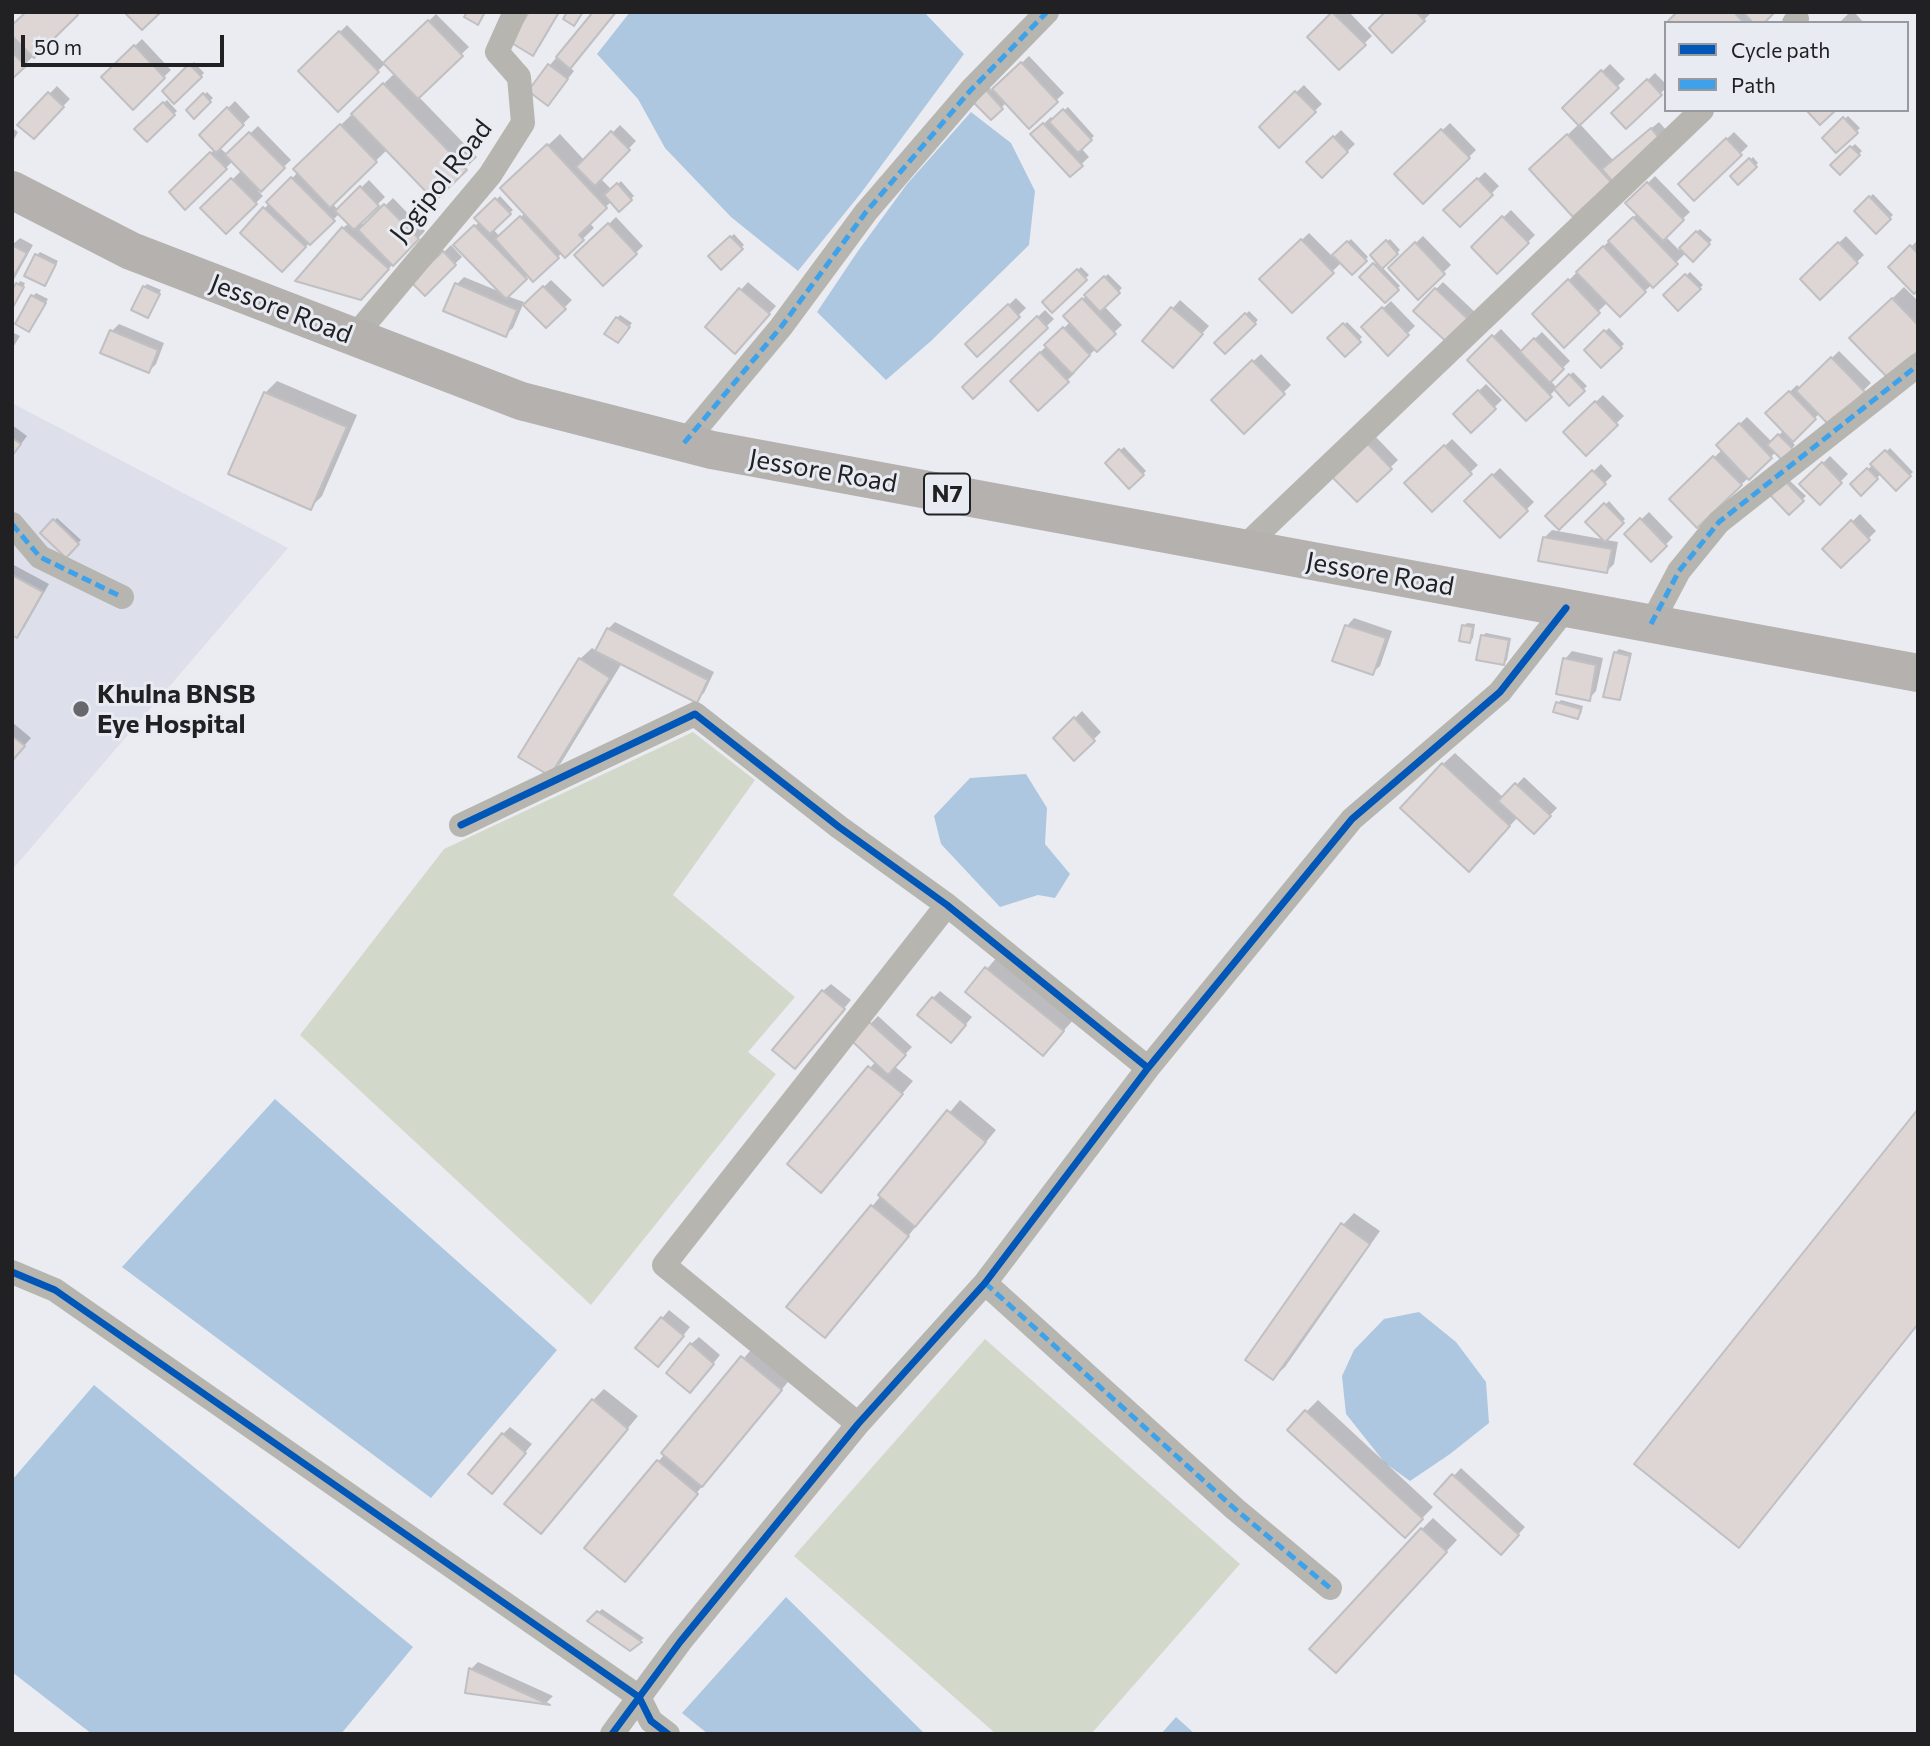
<!DOCTYPE html>
<style>
body{margin:0}
#map{position:relative;width:1930px;height:1746px;overflow:hidden;background:#ebecf1;font-family:Commissioner,sans-serif}
canvas{display:block}
.frame{position:absolute;inset:0;border:14px solid #212124;pointer-events:none}
.legend{position:absolute;left:1664px;top:21px;width:245px;height:91px;box-sizing:border-box;background:#e9ebf3;border:2px solid #999aa0;margin:0;padding:9px 12px;list-style:none;font-size:21px;color:#212124}
.legend li{display:flex;align-items:center;gap:14px;height:35px}
.legend b{width:35px;border:2px solid #999aa0}
.scale{position:absolute;left:21px;top:35px;width:203px;height:32px;box-sizing:border-box;border:4px solid #212124;border-top:0;padding-left:9px;font-size:21px;line-height:24px;white-space:nowrap;color:#212124;-webkit-text-stroke:5px #e9ebf3;paint-order:stroke}
</style>
<div id="map">
<canvas width="1930" height="1746"></canvas>
<div class="frame"></div>
<ul class="legend">
<li><b style="height:9px;background:#0057b8"></b>Cycle path</li>
<li><b style="height:9px;background:#3ea2eb"></b>Path</li>
</ul>
<div class="scale">50 m</div>
</div>
<script>
const c = document.querySelector('canvas').getContext('2d');
c.lineJoin = 'round';
function fillPath(path, color) {
  c.fillStyle = color;
  c.fill(path, 'evenodd');
}
function toPath(rows) {
  const path = new Path2D();
  for (const r of rows) {
    path.moveTo(r[0], r[1]);
    for (let i = 2; i < r.length; i += 2) path.lineTo(r[i], r[i + 1]);
  }
  return path;
}
function trace(path, color, width, dash) {
  c.strokeStyle = color;
  c.lineWidth = width;
  c.lineCap = dash ? 'butt' : 'round';
  c.setLineDash(dash || []);
  c.stroke(path);
}
function drawText(font, color, halo, rows, align = 'center') {
  c.font = font + ' Commissioner,sans-serif';
  c.lineWidth = 6;
  c.setLineDash([]);
  c.textBaseline = 'middle';
  c.strokeStyle = halo;
  c.fillStyle = color;
  for (const [text, x, y, turn = 0] of rows) {
    c.save();
    c.translate(x, y);
    c.rotate((+turn || 0) * Math.PI / 180);
    c.textAlign = isNaN(turn) ? turn : align;
    if (halo) c.strokeText(text, 0, 0);
    c.fillText(text, 0, 0);
    c.restore();
  }
}
const built = toPath([
 [12,403,288,548,12,870]
]);
const green = toPath([
 [693,732,755,780,673,895,795,997,748,1052,776,1074,591,1305,300,1035,444,849],
 [985,1339,1240,1564,1091,1734,996,1734,794,1556]
]);
const water = toPath([
 [630,12,924,12,964,54,861,193,798,271,731,217,665,148,638,99,597,54],
 [971,112,1011,143,1035,191,1029,245,931,341,886,380,817,312,858,251,907,184],
 [1026,774,1047,808,1045,844,1070,874,1055,898,1038,895,1000,907,941,844,934,816,970,778],
 [275,1099,557,1350,431,1498,122,1267],
 [1419,1312,1456,1342,1486,1382,1489,1423,1450,1454,1410,1481,1385,1463,1346,1414,1342,1376,1354,1350,1384,1319],
 [94,1385,413,1647,341,1734,92,1734,12,1672,12,1480],
 [786,1597,925,1734,708,1734,682,1713],
 [1176,1717,1195,1734,1161,1734]
]);
const shadow = toPath([
 [28,12,78,12,12,77,12,28],
 [531,12,560,12,540,46,532,53],
 [595,12,569,67,574,71,548,104,550,65],
 [1334,12,1349,12,1372,36,1339,68,1309,37],
 [1387,12,1431,12,1431,13,1392,50],
 [1679,12,1772,12,1764,20,1766,23,1668,23],
 [1850,12,1854,12,1864,23,1839,23],
 [436,14,469,47,418,96,477,157,435,198,388,149,332,203,338,210,369,180,385,197,360,222,365,226,393,198,425,231,372,286,343,228,349,223,340,213,282,270,242,233,298,172,295,169,395,73,386,63],
 [347,25,385,64,338,109,301,71],
 [142,39,171,70,133,107,103,77],
 [1029,56,1064,93,1029,126,1007,102,991,118,975,101,989,87,992,91],
 [194,62,204,73,174,102,164,91],
 [1610,64,1625,79,1579,123,1613,160,1659,122,1667,131,1573,214,1543,158,1579,124,1564,108],
 [1655,73,1666,84,1666,88,1626,126,1614,113],
 [1304,85,1322,104,1279,145,1261,127],
 [57,86,70,99,34,137,20,124],
 [207,92,213,98,194,116,188,110],
 [167,100,177,111,147,140,137,129],
 [235,101,250,117,219,147,228,155,258,126,291,160,258,191,263,196,226,232,203,208,242,170,233,161,186,207,171,192,215,149,201,135],
 [1068,107,1094,136,1081,148,1089,157,1070,175,1033,134,1051,117,1054,120],
 [1848,116,1860,128,1837,151,1824,138],
 [1450,123,1476,150,1423,202,1396,174],
 [620,125,636,141,600,178,612,190,621,181,634,196,619,209,612,201,589,222,594,228,565,256,562,253,533,279,529,274,507,296,524,302,513,328,505,335,457,284,464,277,503,293,456,245,480,221,477,218,500,196,513,210,493,229,500,237,525,213,514,177,560,134,585,161],
 [12,128,18,132,12,143],
 [1341,130,1355,144,1322,176,1308,162],
 [1734,132,1748,146,1694,199,1680,184],
 [1855,144,1862,151,1840,173,1832,165],
 [1753,157,1758,163,1738,182,1732,176],
 [1485,172,1499,186,1460,225,1446,210],
 [1655,176,1690,212,1665,236,1679,250,1700,229,1712,240,1693,259,1686,253,1620,314,1608,302,1564,345,1534,314,1638,213,1628,203],
 [1873,194,1893,215,1876,231,1856,211],
 [1511,210,1535,235,1497,272,1473,247],
 [616,217,643,246,604,283,577,255],
 [1309,233,1333,257,1351,239,1368,257,1352,273,1342,262,1292,311,1262,279],
 [734,234,744,245,721,267,710,256],
 [1423,236,1451,265,1418,297,1390,268],
 [1846,236,1864,255,1820,298,1802,279],
 [20,238,33,245,12,283,12,245],
 [1390,239,1400,250,1382,267,1400,286,1385,301,1361,277,1378,261,1372,255],
 [1918,240,1918,287,1890,267],
 [451,245,462,257,425,293,414,282],
 [40,252,58,261,44,284,37,255],
 [1081,267,1089,275,1052,310,1045,302],
 [1690,272,1703,285,1678,309,1666,295],
 [1108,274,1122,288,1104,306,1122,325,1072,371,1075,373,1038,408,1012,381,1071,321,1066,316],
 [551,280,572,300,546,326,525,305],
 [20,281,25,283,12,310,12,294],
 [748,282,776,306,742,344,707,327],
 [1443,282,1478,315,1451,344,1415,311],
 [147,284,161,290,148,316,144,287],
 [1904,287,1918,301,1918,348,1852,338],
 [36,293,48,299,29,330,33,296],
 [1016,298,1026,308,978,354,968,344],
 [1180,300,1209,326,1180,358,1144,341],
 [1391,301,1415,326,1388,353,1363,327],
 [1045,310,1054,319,974,396,964,387],
 [1249,311,1258,320,1225,352,1217,343],
 [620,315,632,323,621,338,617,318],
 [1347,322,1362,337,1345,354,1330,338],
 [119,324,164,343,156,364,149,371,112,331],
 [1609,328,1624,344,1601,366,1586,350],
 [1501,329,1522,351,1542,332,1570,361,1550,380,1557,388,1573,372,1587,386,1569,403,1556,389,1526,419,1469,360],
 [12,332,20,336,12,349],
 [1839,351,1871,383,1830,423,1820,413,1791,441,1795,445,1782,458,1776,452,1697,526,1671,499,1722,450,1718,445,1747,417,1772,442,1784,430,1768,413,1797,385,1801,388],
 [1261,354,1291,385,1244,432,1213,400],
 [277,381,357,415,322,496,310,508,265,393],
 [1486,384,1502,400,1471,430,1455,414],
 [1603,395,1624,416,1586,453,1565,432],
 [12,425,27,436,12,456],
 [1373,434,1398,460,1357,500,1332,474],
 [1452,439,1478,465,1432,509,1407,483],
 [1124,447,1146,471,1130,487,1107,463],
 [1890,448,1913,472,1896,488,1882,473,1861,493,1853,484],
 [1830,456,1848,474,1820,502,1802,484],
 [1601,464,1612,476,1559,527,1548,516],
 [1500,468,1534,502,1500,536,1466,501],
 [1788,479,1806,496,1789,512,1772,494],
 [1609,501,1625,519,1605,539,1588,522],
 [1649,512,1673,537,1651,560,1626,534],
 [1860,514,1876,531,1841,566,1824,549],
 [57,518,81,540,66,555,42,533],
 [1552,530,1618,542,1614,564,1607,571,1544,538],
 [12,564,49,584,24,628,17,636,12,633],
 [1354,618,1392,631,1380,666,1372,673,1347,626],
 [615,622,714,672,704,693,696,700,622,663,561,763,550,774,580,659,592,648,597,651,608,629],
 [1467,623,1475,624,1473,638,1470,641,1464,626],
 [1486,633,1511,638,1507,660,1504,663,1482,636],
 [1619,649,1632,653,1622,695,1619,698,1615,653],
 [1572,651,1603,658,1596,691,1589,699,1565,659],
 [1561,700,1583,706,1581,714,1578,717,1558,703],
 [1082,711,1101,732,1075,758,1055,738],
 [12,722,31,738,12,759],
 [1455,753,1504,798,1524,777,1557,808,1534,832,1518,817,1480,858,1443,764],
 [998,956,1074,1019,1043,1054,967,992],
 [831,984,851,1000,802,1060,823,991],
 [940,991,972,1017,958,1034,933,998],
 [878,1016,912,1047,894,1066,913,1081,821,1190,790,1164,876,1061,854,1041],
 [960,1100,996,1130,825,1336,789,1307],
 [1918,1111,1918,1325,1754,1530,1739,1545],
 [1354,1213,1380,1231,1285,1367,1273,1378,1343,1225],
 [669,1310,690,1327,665,1358,637,1348],
 [699,1337,720,1355,697,1384,691,1344],
 [754,1346,792,1377,625,1580,658,1462],
 [604,1389,638,1416,552,1520,593,1400],
 [1318,1400,1433,1507,1405,1536,1306,1412],
 [510,1427,532,1444,499,1484,503,1434],
 [1461,1468,1525,1527,1508,1546,1437,1494],
 [1433,1518,1457,1540,1347,1659,1422,1529],
 [602,1609,644,1638,630,1649,590,1621],
 [478,1662,553,1696,546,1703,467,1692,471,1669]
]);
const building = toPath([
 [26,12,76,12,78,15,34,58,12,36,12,25,26,12],
 [127,12,161,12,142,30,126,14,127,12],
 [467,12,485,12,478,25,464,17,467,12],
 [529,12,559,12,533,56,510,42,529,12],
 [567,12,583,12,574,26,563,19,567,12],
 [593,12,616,12,570,69,556,57,593,12],
 [1332,12,1366,45,1339,70,1307,37,1332,12],
 [1385,12,1416,12,1425,21,1392,53,1369,28,1385,12],
 [1677,12,1734,12,1744,23,1666,23,1677,12],
 [1743,12,1775,12,1764,23,1753,23,1743,12],
 [428,20,463,56,418,99,383,63,428,20],
 [339,31,379,72,338,112,298,71,339,31],
 [134,45,165,78,133,110,101,77,134,45],
 [12,52,26,66,12,79,12,52],
 [1021,62,1058,102,1029,129,992,89,1021,62],
 [189,64,202,77,174,104,162,91,189,64],
 [548,64,568,79,548,106,528,91,548,64],
 [1601,70,1619,88,1579,126,1562,108,1601,70],
 [1647,79,1662,95,1626,129,1611,113,1647,79],
 [383,83,467,170,435,201,351,114,383,83],
 [985,89,1003,109,991,120,972,101,985,89],
 [1295,91,1316,112,1279,148,1259,127,1295,91],
 [48,92,64,107,34,139,17,125,48,92],
 [203,93,211,102,194,119,186,110,203,93],
 [163,102,175,115,147,142,134,129,163,102],
 [227,107,244,125,216,153,199,135,227,107],
 [1063,109,1092,140,1078,153,1049,122,1063,109],
 [1806,110,1836,110,1820,125,1806,110],
 [1843,117,1858,133,1836,153,1822,138,1843,117],
 [1043,123,1083,166,1070,177,1030,134,1043,123],
 [340,124,377,162,330,208,293,169,340,124],
 [1651,128,1661,140,1612,181,1602,169,1651,128],
 [1441,129,1470,158,1423,204,1394,174,1441,129],
 [611,131,630,150,595,186,576,167,611,131],
 [249,132,285,168,261,192,225,155,249,132],
 [1567,134,1611,182,1573,217,1529,169,1567,134],
 [1333,136,1348,152,1322,178,1306,162,1333,136],
 [1726,138,1742,155,1694,201,1678,184,1726,138],
 [547,144,607,208,579,235,584,240,565,258,500,188,547,144],
 [1850,146,1860,155,1840,175,1830,165,1850,146],
 [210,152,227,169,185,210,169,192,210,152],
 [1749,158,1757,167,1738,185,1730,176,1749,158],
 [291,177,335,221,310,245,266,202,291,177],
 [231,178,257,204,226,234,200,208,231,178],
 [1477,178,1493,195,1460,227,1443,210,1477,178],
 [1647,182,1684,220,1663,241,1625,203,1647,182],
 [617,183,632,200,619,212,604,195,617,183],
 [360,186,379,206,354,230,335,211,360,186],
 [1869,196,1891,219,1876,234,1854,211,1869,196],
 [495,198,511,214,490,234,474,218,495,198],
 [384,204,419,239,393,266,358,230,384,204],
 [263,207,306,247,282,272,240,233,263,207],
 [520,216,559,258,533,282,495,239,520,216],
 [1502,216,1529,243,1497,274,1471,247,1502,216],
 [1633,217,1678,264,1653,288,1608,241,1633,217],
 [608,223,637,254,603,286,574,255,608,223],
 [474,225,527,279,506,299,453,245,474,225],
 [342,227,389,269,361,300,295,281,342,227],
 [1696,231,1710,244,1693,262,1679,248,1696,231],
 [730,236,743,249,721,270,708,256,730,236],
 [1301,239,1334,273,1292,313,1259,279,1301,239],
 [1386,240,1398,254,1382,269,1370,255,1386,240],
 [1347,241,1367,261,1352,275,1332,255,1347,241],
 [1415,242,1445,274,1418,300,1388,268,1415,242],
 [1838,242,1858,263,1820,300,1800,279,1838,242],
 [12,245,27,253,12,279,12,245],
 [1910,245,1918,254,1918,290,1914,294,1888,267,1910,245],
 [1603,246,1646,292,1620,317,1576,272,1603,246],
 [443,251,456,265,425,296,411,282,443,251],
 [35,254,56,264,45,286,24,276,35,254],
 [1373,263,1399,290,1385,303,1359,277,1373,263],
 [1077,269,1087,280,1052,313,1042,302,1077,269],
 [1685,274,1701,289,1678,311,1663,295,1685,274],
 [1104,276,1120,293,1100,312,1084,295,1104,276],
 [1568,279,1600,313,1564,348,1532,314,1568,279],
 [16,283,24,287,12,309,12,290,16,283],
 [455,283,517,310,506,337,443,311,455,283],
 [143,286,160,294,148,318,131,310,143,286],
 [543,286,566,309,546,328,523,305,543,286],
 [739,288,770,314,735,354,705,327,739,288],
 [1435,288,1472,323,1451,346,1413,311,1435,288],
 [31,295,46,303,29,332,15,324,31,295],
 [1082,298,1116,334,1097,352,1063,316,1082,298],
 [1892,298,1918,325,1918,351,1889,379,1849,338,1892,298],
 [1008,304,1020,317,977,357,965,344,1008,304],
 [1171,307,1203,334,1173,368,1142,341,1171,307],
 [1382,307,1409,335,1388,356,1361,327,1382,307],
 [1245,313,1256,324,1225,354,1214,343,1245,313],
 [1037,316,1048,328,973,399,962,387,1037,316],
 [616,317,630,327,618,343,604,334,616,317],
 [1343,323,1361,342,1345,357,1327,338,1343,323],
 [1063,327,1090,355,1072,374,1044,345,1063,327],
 [110,330,158,350,149,373,100,353,110,330],
 [1604,330,1622,348,1601,368,1584,350,1604,330],
 [1492,335,1552,397,1526,421,1467,360,1492,335],
 [1534,338,1564,369,1550,383,1520,352,1534,338],
 [1040,352,1069,382,1038,411,1010,381,1040,352],
 [1831,357,1865,392,1830,426,1796,391,1831,357],
 [1252,360,1285,394,1244,434,1211,400,1252,360],
 [1569,374,1585,391,1569,406,1554,389,1569,374],
 [1478,390,1496,409,1471,433,1453,414,1478,390],
 [1789,391,1816,419,1793,442,1765,413,1789,391],
 [264,392,347,427,311,510,228,474,264,392],
 [1595,401,1618,425,1586,456,1563,432,1595,401],
 [1739,423,1772,458,1749,480,1716,445,1739,423],
 [1778,434,1793,449,1782,460,1767,445,1778,434],
 [12,438,21,444,12,456,12,438],
 [1364,440,1392,469,1357,502,1329,474,1364,440],
 [1444,445,1472,474,1432,512,1404,483,1444,445],
 [1119,449,1144,475,1129,489,1105,463,1119,449],
 [1885,450,1911,476,1896,491,1870,464,1885,450],
 [1713,456,1742,485,1697,528,1669,499,1713,456],
 [1822,462,1842,483,1820,505,1799,484,1822,462],
 [1867,468,1878,479,1861,496,1850,484,1867,468],
 [1592,470,1606,484,1559,530,1545,516,1592,470],
 [1492,474,1528,511,1500,538,1464,501,1492,474],
 [1784,480,1804,501,1789,515,1770,495,1784,480],
 [1604,503,1624,523,1605,542,1585,522,1604,503],
 [1640,518,1667,546,1651,562,1624,534,1640,518],
 [53,519,79,544,66,558,40,533,53,519],
 [1851,520,1870,540,1841,568,1822,549,1851,520],
 [1543,537,1612,549,1607,573,1538,561,1543,537],
 [12,575,43,592,17,638,12,635,12,575],
 [1345,625,1386,638,1373,675,1332,661,1345,625],
 [1462,625,1473,627,1470,643,1459,641,1462,625],
 [607,628,708,680,697,703,595,651,607,628],
 [1481,635,1509,640,1504,665,1476,660,1481,635],
 [1614,652,1630,656,1620,700,1603,697,1614,652],
 [579,658,610,678,550,776,518,757,579,658],
 [1563,658,1596,665,1590,701,1556,694,1563,658],
 [1556,702,1581,709,1578,719,1553,712,1556,702],
 [1074,717,1095,741,1074,761,1053,738,1074,717],
 [12,736,25,746,12,761,12,736],
 [1442,763,1510,826,1469,872,1400,808,1442,763],
 [1515,783,1551,816,1534,834,1498,801,1515,783],
 [985,967,1064,1031,1043,1056,965,992,985,967],
 [822,990,845,1009,795,1069,772,1050,822,990],
 [932,997,966,1025,951,1043,917,1015,932,997],
 [869,1022,906,1055,888,1075,852,1041,869,1022],
 [868,1066,903,1094,821,1193,787,1164,868,1066],
 [1918,1109,1918,1324,1739,1548,1634,1464,1918,1109],
 [947,1110,986,1142,915,1227,878,1195,947,1110],
 [871,1205,909,1236,825,1338,786,1307,871,1205],
 [1341,1223,1370,1244,1273,1380,1245,1360,1341,1223],
 [661,1317,684,1336,658,1367,635,1348,661,1317],
 [690,1343,714,1364,690,1393,666,1373,690,1343],
 [741,1356,782,1390,702,1487,661,1453,741,1356],
 [592,1399,628,1429,541,1534,504,1504,592,1399],
 [1305,1410,1423,1519,1405,1538,1287,1430,1305,1410],
 [502,1433,526,1453,492,1494,468,1474,502,1433],
 [657,1460,698,1494,625,1582,584,1548,657,1460],
 [1452,1474,1519,1535,1501,1555,1434,1494,1452,1474],
 [1421,1528,1447,1552,1336,1673,1309,1649,1421,1528],
 [597,1611,642,1642,630,1651,587,1621,597,1611],
 [469,1668,550,1705,465,1693,469,1668]
]);
const street = toPath([
 [1794,23,1797,19],
 [354,337,490,175,523,123,519,77,497,52,515,12],
 [684,443,781,327,866,212,970,91,1047,12],
 [12,524,40,557,122,597],
 [1243,548,1702,110],
 [1651,624,1679,571,1719,522,1918,365],
 [461,825,695,714,839,827,947,905,1148,1068],
 [12,1272,55,1290,639,1697,651,1721,668,1734],
 [985,1283,1235,1509,1330,1588],
 [858,1424,664,1265,947,905],
 [612,1734,680,1642,858,1424,985,1283,1148,1068,1352,819,1500,692,1566,608]
]);
const highway = toPath([
 [12,190,131,251,521,401,712,450,1918,673]
]);
const quiet = toPath([
 [684,443,781,327,866,212,970,91,1047,12],
 [12,524,40,557,122,597],
 [1651,624,1679,571,1719,522,1918,365],
 [985,1283,1235,1509,1330,1588]
]);
const cycleway = toPath([
 [461,825,695,714,839,827,947,905,1148,1068],
 [12,1272,55,1290,639,1697,651,1721,668,1734],
 [612,1734,680,1642,858,1424,985,1283,1148,1068,1352,819,1500,692,1566,608]
]);
const markers = [
 [81,709,9,"#68686c"]
];
const shields = [
 [947,494,46]
];
const shieldNames = [
 ["N7",947,494]
];
const streetNames = [
 ["Jogipol Road",441,181,-52],
 ["Jessore Road",281,309,21],
 ["Jessore Road",823,471,10],
 ["Jessore Road",1380,574,10]
];
const poiNames = [
 ["Khulna BNSB",97,694],
 ["Eye Hospital",97,724]
];
fillPath(built, '#dddfea');
fillPath(green, '#d2d9ca');
fillPath(water, '#adc7e0');
fillPath(shadow, '#0003');
fillPath(building, '#ded5d5');
trace(building, '#c0bfc1', 2);
trace(street, '#b6b5b0', 24);
trace(highway, '#b4b1ae', 38);
trace(quiet, '#3ea2eb', 5, [10, 5]);
trace(cycleway, '#0057b8', 7);
for (const [x, y, r, color] of markers) {
  const dot = new Path2D();
  dot.arc(x, y, r, 0, 2 * Math.PI);
  c.fillStyle = color;
  c.fill(dot);
  trace(dot, '#e9ebf3', 2.5);
}
for (const [x, y, w] of shields) {
  const box = new Path2D();
  box.roundRect(x - w / 2, y - 20.5, w, 41, 5);
  c.fillStyle = '#e9ebf3';
  c.fill(box);
  trace(box, '#212124', 2);
}
drawText('bold 24px', '#212124', null, shieldNames);
drawText('26px', '#212124', '#e9ebf3', streetNames);
drawText('bold 26px', '#212124', '#e9ebf3', poiNames, 'left');
</script>
